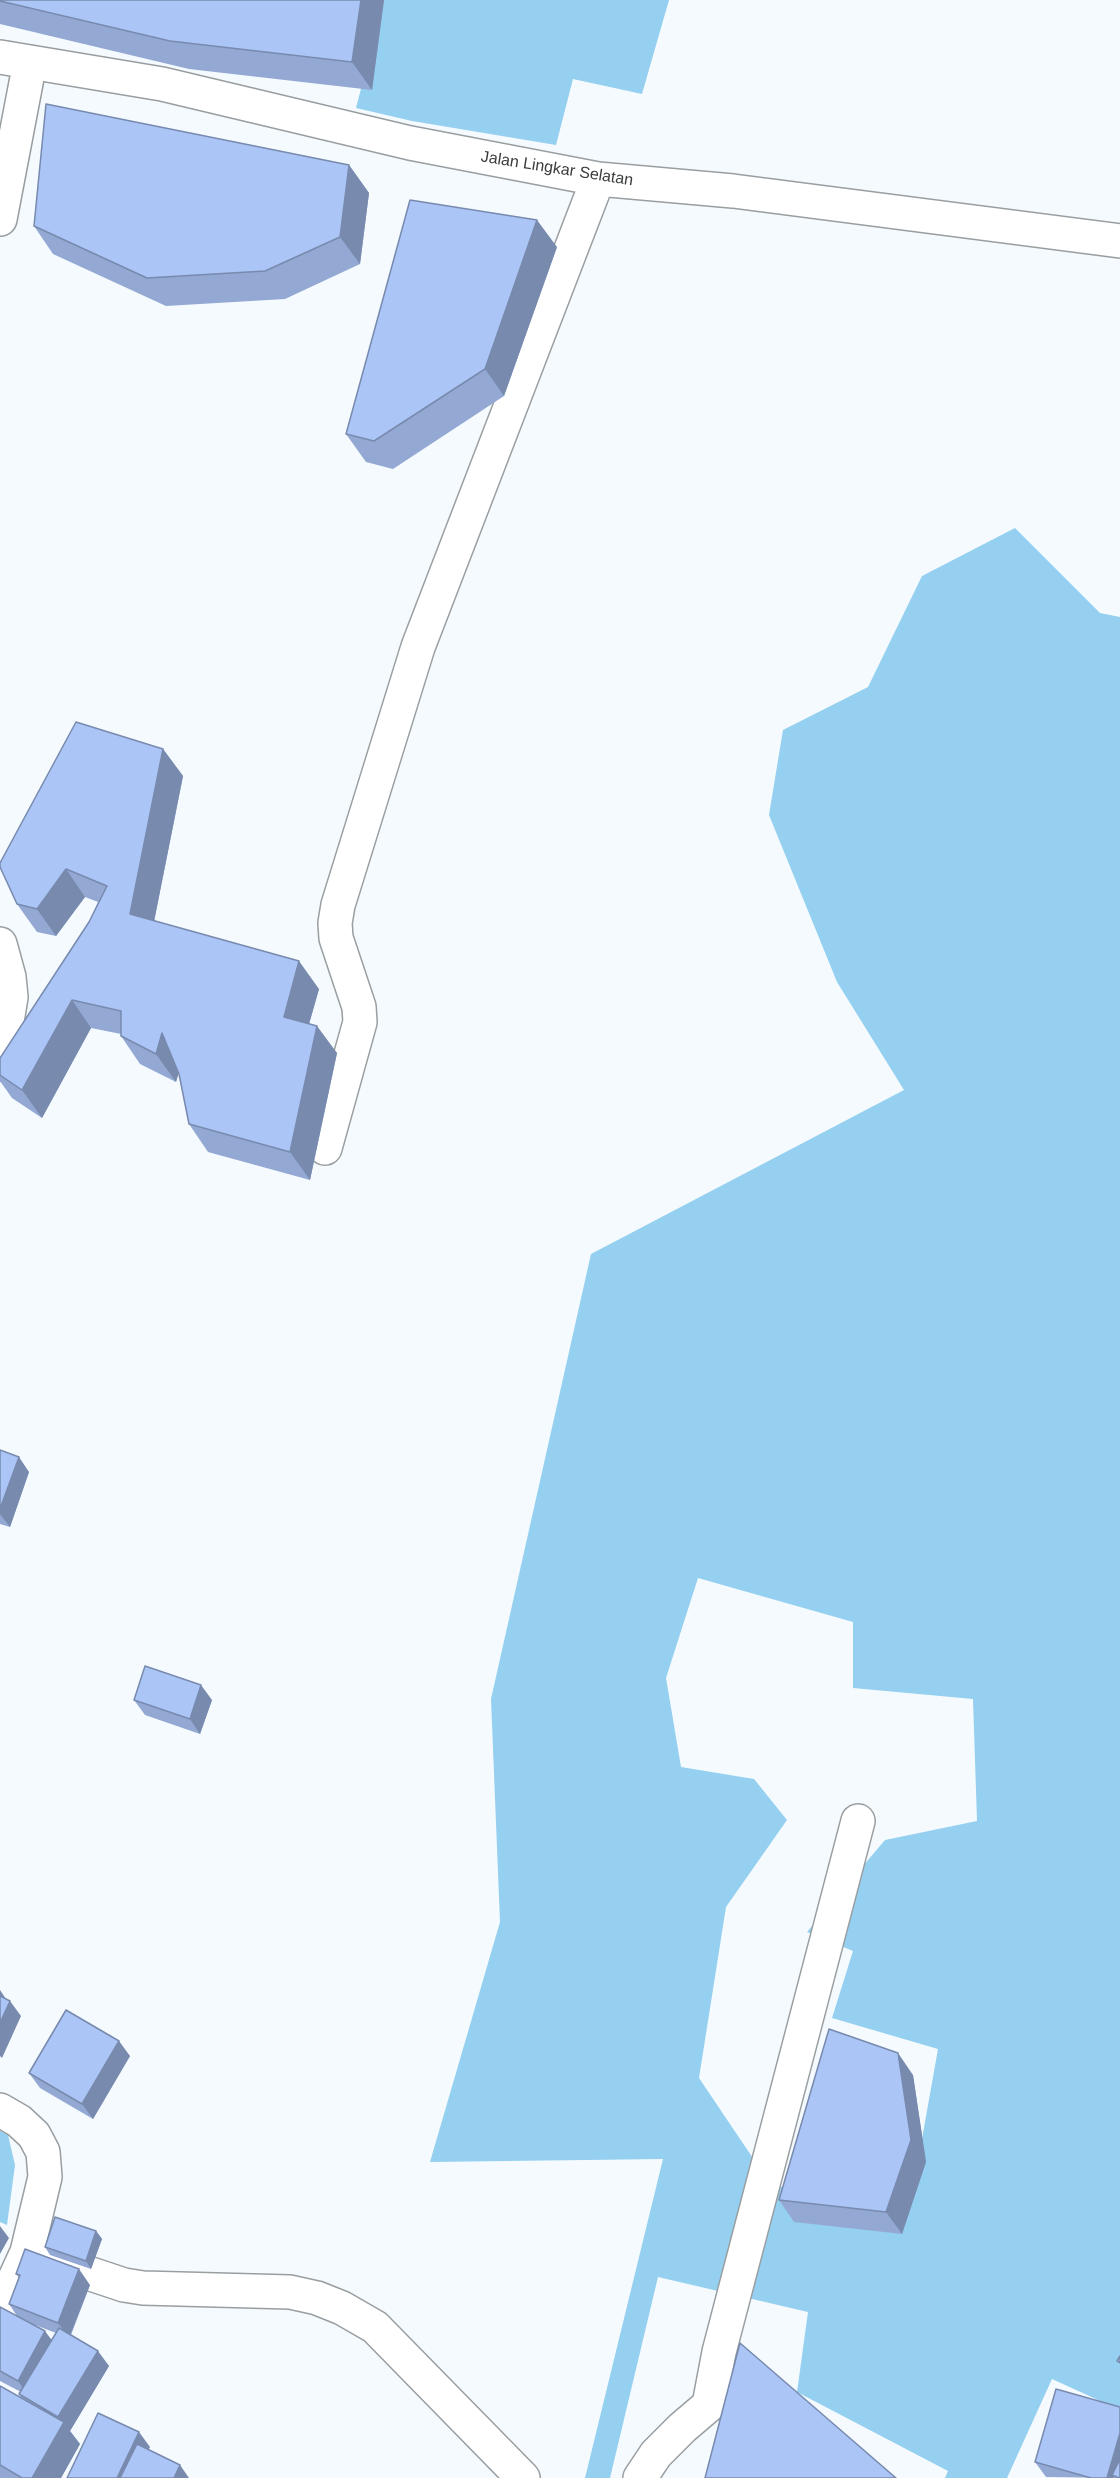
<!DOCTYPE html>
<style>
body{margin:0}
canvas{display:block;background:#f4fafe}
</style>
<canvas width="1120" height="2478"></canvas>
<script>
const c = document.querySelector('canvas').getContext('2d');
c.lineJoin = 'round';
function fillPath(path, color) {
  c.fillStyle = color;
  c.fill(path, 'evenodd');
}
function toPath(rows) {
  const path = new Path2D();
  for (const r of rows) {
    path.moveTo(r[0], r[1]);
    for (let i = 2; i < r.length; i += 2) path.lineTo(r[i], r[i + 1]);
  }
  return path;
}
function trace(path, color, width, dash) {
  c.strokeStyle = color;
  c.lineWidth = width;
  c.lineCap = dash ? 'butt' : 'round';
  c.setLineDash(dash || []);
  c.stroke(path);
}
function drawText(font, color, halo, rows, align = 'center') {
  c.font = font + ' Helvetica,sans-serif';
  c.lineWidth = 4.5;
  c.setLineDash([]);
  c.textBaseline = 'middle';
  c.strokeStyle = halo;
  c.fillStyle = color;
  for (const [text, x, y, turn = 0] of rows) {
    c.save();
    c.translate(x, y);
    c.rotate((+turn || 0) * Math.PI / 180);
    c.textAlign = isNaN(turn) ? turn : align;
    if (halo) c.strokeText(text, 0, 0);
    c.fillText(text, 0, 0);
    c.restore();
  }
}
const forest = toPath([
 [384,0,669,0,642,94,573,79,556,145,412,121,356,108],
 [1015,528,1100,613,1120,617,1120,2410,1052,2379,1007,2478,945,2478,948,2471,797,2392,808,2312,658,2277,610,2478,585,2478,663,2159,430,2162,500,1922,491,1699,591,1254,904,1090,837,982,769,815,783,730,868,687,922,576],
 [698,1578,853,1622,853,1688,973,1699,977,1821,885,1840,807,1932,853,1951,832,2018,938,2049,909,2212,771,2185,699,2078,726,1907,787,1820,754,1779,681,1767,666,1678],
 [0,2131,8,2135,15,2165,7,2225,0,2222]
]);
const minor = toPath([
 [0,57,162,84,410,143,598,179,733,191,1120,241],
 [0,219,30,62],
 [0,944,9,977,11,997,0,1064],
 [325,1148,360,1022,359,1007,336,938,335,923,338,905,418,647,598,179],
 [0,2110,19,2121,34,2135,43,2152,45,2177,27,2252,0,2311],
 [37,2256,124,2285,143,2288,290,2292,317,2298,342,2308,375,2327,523,2478],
 [640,2478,656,2454,682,2428,709,2405,719,2352,858,1821]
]);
const wall = toPath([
 [0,0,384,0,372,90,189,69,0,24],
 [349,165,369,193,360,264,285,299,166,306,53,254,34,226],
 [557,247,504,396,393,469,366,462,346,434],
 [163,749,183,776,154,921,319,989,309,1024,337,1053,310,1180,208,1152,189,1124,179,1072,176,1082,140,1064,121,1036,121,1034,91,1028,42,1118,12,1098,0,1081,0,1058,89,922,98,902,85,897,56,936,37,932,17,904],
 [0,1450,29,1472,10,1527,0,1524],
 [134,1700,212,1700,200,1734,145,1715],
 [130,2056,93,2119,40,2088,29,2073],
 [913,2075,926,2162,902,2234,794,2222,779,2200],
 [96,2231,102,2239,91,2269,50,2255,45,2247],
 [16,2274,90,2285,71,2335,109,2366,70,2431,80,2444,61,2478,0,2478,0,2386,21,2398,19,2394,21,2392,0,2381,0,2307,17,2316,9,2304,19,2278],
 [35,2325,56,2333,52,2340],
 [1120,2407,1120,2478,1046,2477,1035,2462]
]);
const shadedWall = toPath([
 [361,0,384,0,372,90,352,62],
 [349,165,369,193,360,264,340,237],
 [537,220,557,247,504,396,485,369],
 [163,749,183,776,150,942,130,914],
 [66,869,85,897,56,936,37,909],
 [299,961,319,989,303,1045,284,1017],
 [72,1000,91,1028,42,1118,22,1090],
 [317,1026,337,1053,310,1180,290,1152],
 [162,1033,182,1061,176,1082,156,1054],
 [19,1457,29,1472,10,1527,0,1514,0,1509],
 [201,1685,212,1700,200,1734,190,1719],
 [0,1990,6,1999,0,2005],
 [10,2001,21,2016,2,2058,0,2056,0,2023],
 [119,2041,130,2056,93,2119,82,2104],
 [898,2053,913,2075,926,2162,902,2234,886,2212],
 [0,2226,9,2238,0,2254],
 [96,2231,102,2239,91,2269,86,2261],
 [79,2269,90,2285,69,2338,58,2323],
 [45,2331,56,2346,29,2396,18,2381],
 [98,2351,109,2366,70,2431,80,2444,61,2478,32,2478,63,2424,58,2417],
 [139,2432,150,2447,135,2478,117,2478],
 [1120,2433,1120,2478,1112,2475,1114,2478,1107,2478],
 [180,2465,189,2478,174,2478]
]);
const building = toPath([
 [0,0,361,0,352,62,170,41,0,1,0,0],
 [46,104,349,165,340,237,265,271,147,278,34,226,46,104],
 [410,200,537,220,485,369,374,441,346,434,410,200],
 [76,722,163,749,130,914,299,961,284,1017,317,1026,290,1152,189,1124,179,1074,162,1033,156,1054,121,1036,121,1011,72,1000,22,1090,0,1075,0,1058,89,922,107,886,66,869,37,909,17,904,0,867,0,863,76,722],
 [0,1450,19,1457,0,1509,0,1450],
 [145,1666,201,1685,190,1719,134,1700,145,1666],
 [0,1996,10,2001,0,2023,0,1996],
 [66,2010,119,2041,82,2104,29,2073,66,2010],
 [829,2029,898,2053,911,2140,886,2212,779,2200,829,2029],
 [55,2217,96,2231,86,2261,45,2247,55,2217],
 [25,2249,79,2269,58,2323,9,2304,20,2275,16,2274,25,2249],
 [0,2307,45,2331,18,2381,0,2371,0,2307],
 [59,2328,98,2351,58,2417,19,2394,59,2328],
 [740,2343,896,2478,705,2478,740,2343],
 [1120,2356,1120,2363,1117,2361,1120,2356],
 [0,2386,64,2422,32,2478,22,2478,0,2465,0,2386],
 [1056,2389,1120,2407,1120,2433,1107,2478,1091,2478,1035,2462,1056,2389],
 [98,2413,139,2432,117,2478,67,2478,98,2413],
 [137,2444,180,2465,174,2478,120,2478,137,2444],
 [1120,2459,1120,2478,1119,2478,1112,2475,1120,2459]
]);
const streetNames = [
 ["Jalan Lingkar Selatan",557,169,9]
];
fillPath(forest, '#95d0f1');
trace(minor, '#999ea1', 36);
trace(minor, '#fff', 33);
fillPath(wall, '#93a9d4');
fillPath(shadedWall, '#788aad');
fillPath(building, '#abc5f7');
trace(building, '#788aad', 1.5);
drawText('16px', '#3a3c3e', '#fff', streetNames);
</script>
